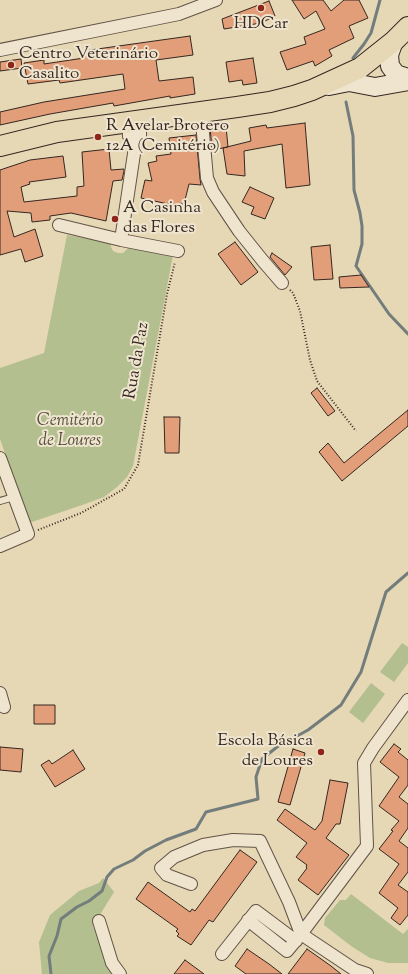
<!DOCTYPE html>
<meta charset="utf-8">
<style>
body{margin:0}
canvas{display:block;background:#e6d7b5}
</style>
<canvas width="408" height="974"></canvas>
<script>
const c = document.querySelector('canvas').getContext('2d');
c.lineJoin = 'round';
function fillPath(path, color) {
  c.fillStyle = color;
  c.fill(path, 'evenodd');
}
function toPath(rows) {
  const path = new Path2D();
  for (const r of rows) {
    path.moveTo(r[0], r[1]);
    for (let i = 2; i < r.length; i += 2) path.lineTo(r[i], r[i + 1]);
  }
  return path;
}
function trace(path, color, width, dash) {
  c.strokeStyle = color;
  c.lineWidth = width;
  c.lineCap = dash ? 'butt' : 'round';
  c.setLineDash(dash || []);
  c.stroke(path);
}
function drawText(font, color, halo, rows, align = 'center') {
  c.font = font + ' "Sorts Mill Goudy",serif';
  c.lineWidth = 4;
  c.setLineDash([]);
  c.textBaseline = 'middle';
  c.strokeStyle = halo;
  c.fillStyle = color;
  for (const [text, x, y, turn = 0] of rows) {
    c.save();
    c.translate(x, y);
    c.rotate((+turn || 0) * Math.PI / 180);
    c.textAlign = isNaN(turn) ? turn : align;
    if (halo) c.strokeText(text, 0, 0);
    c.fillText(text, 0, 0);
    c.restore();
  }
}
const green = toPath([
 [67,235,111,243,111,247,113,251,118,253,123,253,132,244,173,255,133,466,127,477,117,487,104,497,85,504,29,523,0,439,0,368,44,353],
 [402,643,408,647,408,663,394,682,380,672],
 [371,683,385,694,363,723,349,712],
 [103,878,114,892,93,926,111,974,42,974,39,942,50,915,79,891,99,883],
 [351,894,403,934,408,929,408,963,388,963,370,958,351,946,324,925,325,918,340,900,346,900]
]);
const stream = toPath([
 [353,58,364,44,371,33,380,0],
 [346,102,353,136,354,190,360,213,362,226,362,244,356,266,389,314,408,334],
 [51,974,49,956,57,936,61,919,77,907,89,901,102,891,107,877,114,869,133,860,145,851,166,840,196,829,206,812,258,799,256,777,262,759,277,747,308,730,341,705,361,672,386,592,408,573]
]);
const building = toPath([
 [292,0,323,0,331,11,344,0,359,0,368,18,349,26,354,38,329,50,332,56,315,66,313,61,287,70,280,52,306,44,304,37,325,29,316,11,304,19,292,0],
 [269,1,275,16,261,23,224,29,222,19,269,1],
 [190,36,193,55,156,60,159,81,193,77,195,94,170,98,170,96,114,106,113,103,50,114,0,125,0,112,44,102,125,89,123,74,60,83,59,80,28,84,24,63,44,60,44,64,84,58,83,51,190,36],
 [253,58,257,83,243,85,242,80,229,82,226,62,253,58],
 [21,59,22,68,0,71,0,62,21,59],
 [305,123,310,185,286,188,282,144,244,151,245,176,227,174,223,148,251,141,249,128,266,125,267,128,305,123],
 [226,126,228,147,212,150,210,127,226,126],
 [196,135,200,179,201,185,189,184,184,204,168,204,141,198,145,180,152,181,148,163,157,161,156,156,171,154,169,138,196,135],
 [109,149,111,170,124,169,124,171,122,180,113,181,106,221,71,213,50,216,50,220,32,222,31,213,7,211,14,237,35,229,43,256,25,262,21,249,0,255,0,170,30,160,63,156,66,177,29,182,30,184,21,187,24,202,77,196,77,187,84,186,82,152,109,149],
 [250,187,274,198,265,219,251,214,254,207,242,202,250,187],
 [235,242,258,272,241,285,218,254,235,242],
 [330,245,333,279,314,280,311,247,330,245],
 [272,253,292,267,285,275,270,257,272,253],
 [361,275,369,287,340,288,339,277,361,275],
 [317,388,335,411,328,416,311,393,317,388],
 [408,410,408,426,342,481,319,452,328,443,344,463,408,410],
 [164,417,180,417,179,453,165,453,164,417],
 [34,705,55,705,55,724,34,724,34,705],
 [394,744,401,749,398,752,408,760,408,785,399,797,408,804,408,828,399,841,408,848,408,872,398,885,408,892,408,915,400,925,391,918,398,908,379,893,399,864,379,849,393,831,391,830,399,821,379,806,399,777,380,762,394,744],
 [0,747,23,749,21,772,0,770,0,747],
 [293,749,305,753,290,805,278,802,293,749],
 [73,750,85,769,55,787,41,765,49,760,52,764,73,750],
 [330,780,348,783,340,824,336,824,326,838,349,855,318,895,298,880,307,868,306,867,307,865,296,857,307,843,277,820,285,809,315,830,322,821,330,780],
 [240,850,257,862,213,922,209,920,191,945,177,936,179,934,176,931,178,929,136,899,148,882,190,912,192,909,195,911,240,850],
 [247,949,269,964,282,974,246,974,235,966,247,949],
 [307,949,331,966,341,974,288,974,307,949],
 [185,960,204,974,174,974,185,960]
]);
const path = toPath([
 [290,290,293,293,300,311,310,360,317,381,356,431],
 [38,530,81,513,124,489,138,465,167,294,175,262]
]);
const lane = toPath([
 [0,501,14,497]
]);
const street = toPath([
 [0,50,179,14,216,0],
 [201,111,207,178,213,192,239,231,263,261,282,283],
 [128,121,129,136,135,147],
 [59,225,121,240,178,251],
 [121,240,135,147,140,136,140,119],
 [0,458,28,534,0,546],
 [0,693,4,707],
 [191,884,167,875,161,868,174,857,203,845,233,840,260,841,289,902,301,934,355,970,367,974],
 [248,920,287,951,301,934,367,846,364,763,373,748,408,700],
 [99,921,112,963,120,974],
 [222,954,256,911,296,941]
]);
const secondary = toPath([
 [394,41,389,55,390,66,396,74,408,78],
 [329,86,349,82,375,87,408,81]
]);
const primary = toPath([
 [0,146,57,132,237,107,270,102,294,96,312,90,360,68,394,41,408,27]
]);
const markers = [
 [261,8,4,"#8f2418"],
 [11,65,4,"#8f2418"],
 [98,137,4,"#8f2418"],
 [115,219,4,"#8f2418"],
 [321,752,4,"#8f2418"]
];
const poiNames = [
 ["HDCar",261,25,"center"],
 ["Centro Veterinário",19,55],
 ["Casalito",19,75],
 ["R Avelar Brotero",106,127],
 ["12A (Cemitério)",106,147],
 ["A Casinha",123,209],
 ["das Flores",123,229],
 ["Escola Básica",313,742,"right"],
 ["de Loures",313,762,"right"]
];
const streetNames = [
 ["Rua da Paz",138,361,-80]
];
const parkNames = [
 ["Cemitério",70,422],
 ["de Loures",70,442]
];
fillPath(green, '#b3bf8f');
trace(stream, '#727d7c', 3);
fillPath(building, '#e29e79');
trace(building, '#352721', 1);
trace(lane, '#615346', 8);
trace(street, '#615346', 14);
trace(secondary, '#352721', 20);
trace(primary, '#352721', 22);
trace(path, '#352721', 2, [1, 2]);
trace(lane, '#efe5cf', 6);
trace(street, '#efe5cf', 12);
trace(secondary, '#efe5cf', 18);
trace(primary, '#e6d7b5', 20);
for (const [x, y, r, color] of markers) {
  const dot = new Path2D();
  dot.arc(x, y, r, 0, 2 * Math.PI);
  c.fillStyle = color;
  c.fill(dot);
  trace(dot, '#efe5cf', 1.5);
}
drawText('17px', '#352721', '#efe5cf', poiNames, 'left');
drawText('17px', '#352721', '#efe5cf', streetNames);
drawText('italic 17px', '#544d3c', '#efe5cf', parkNames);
</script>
